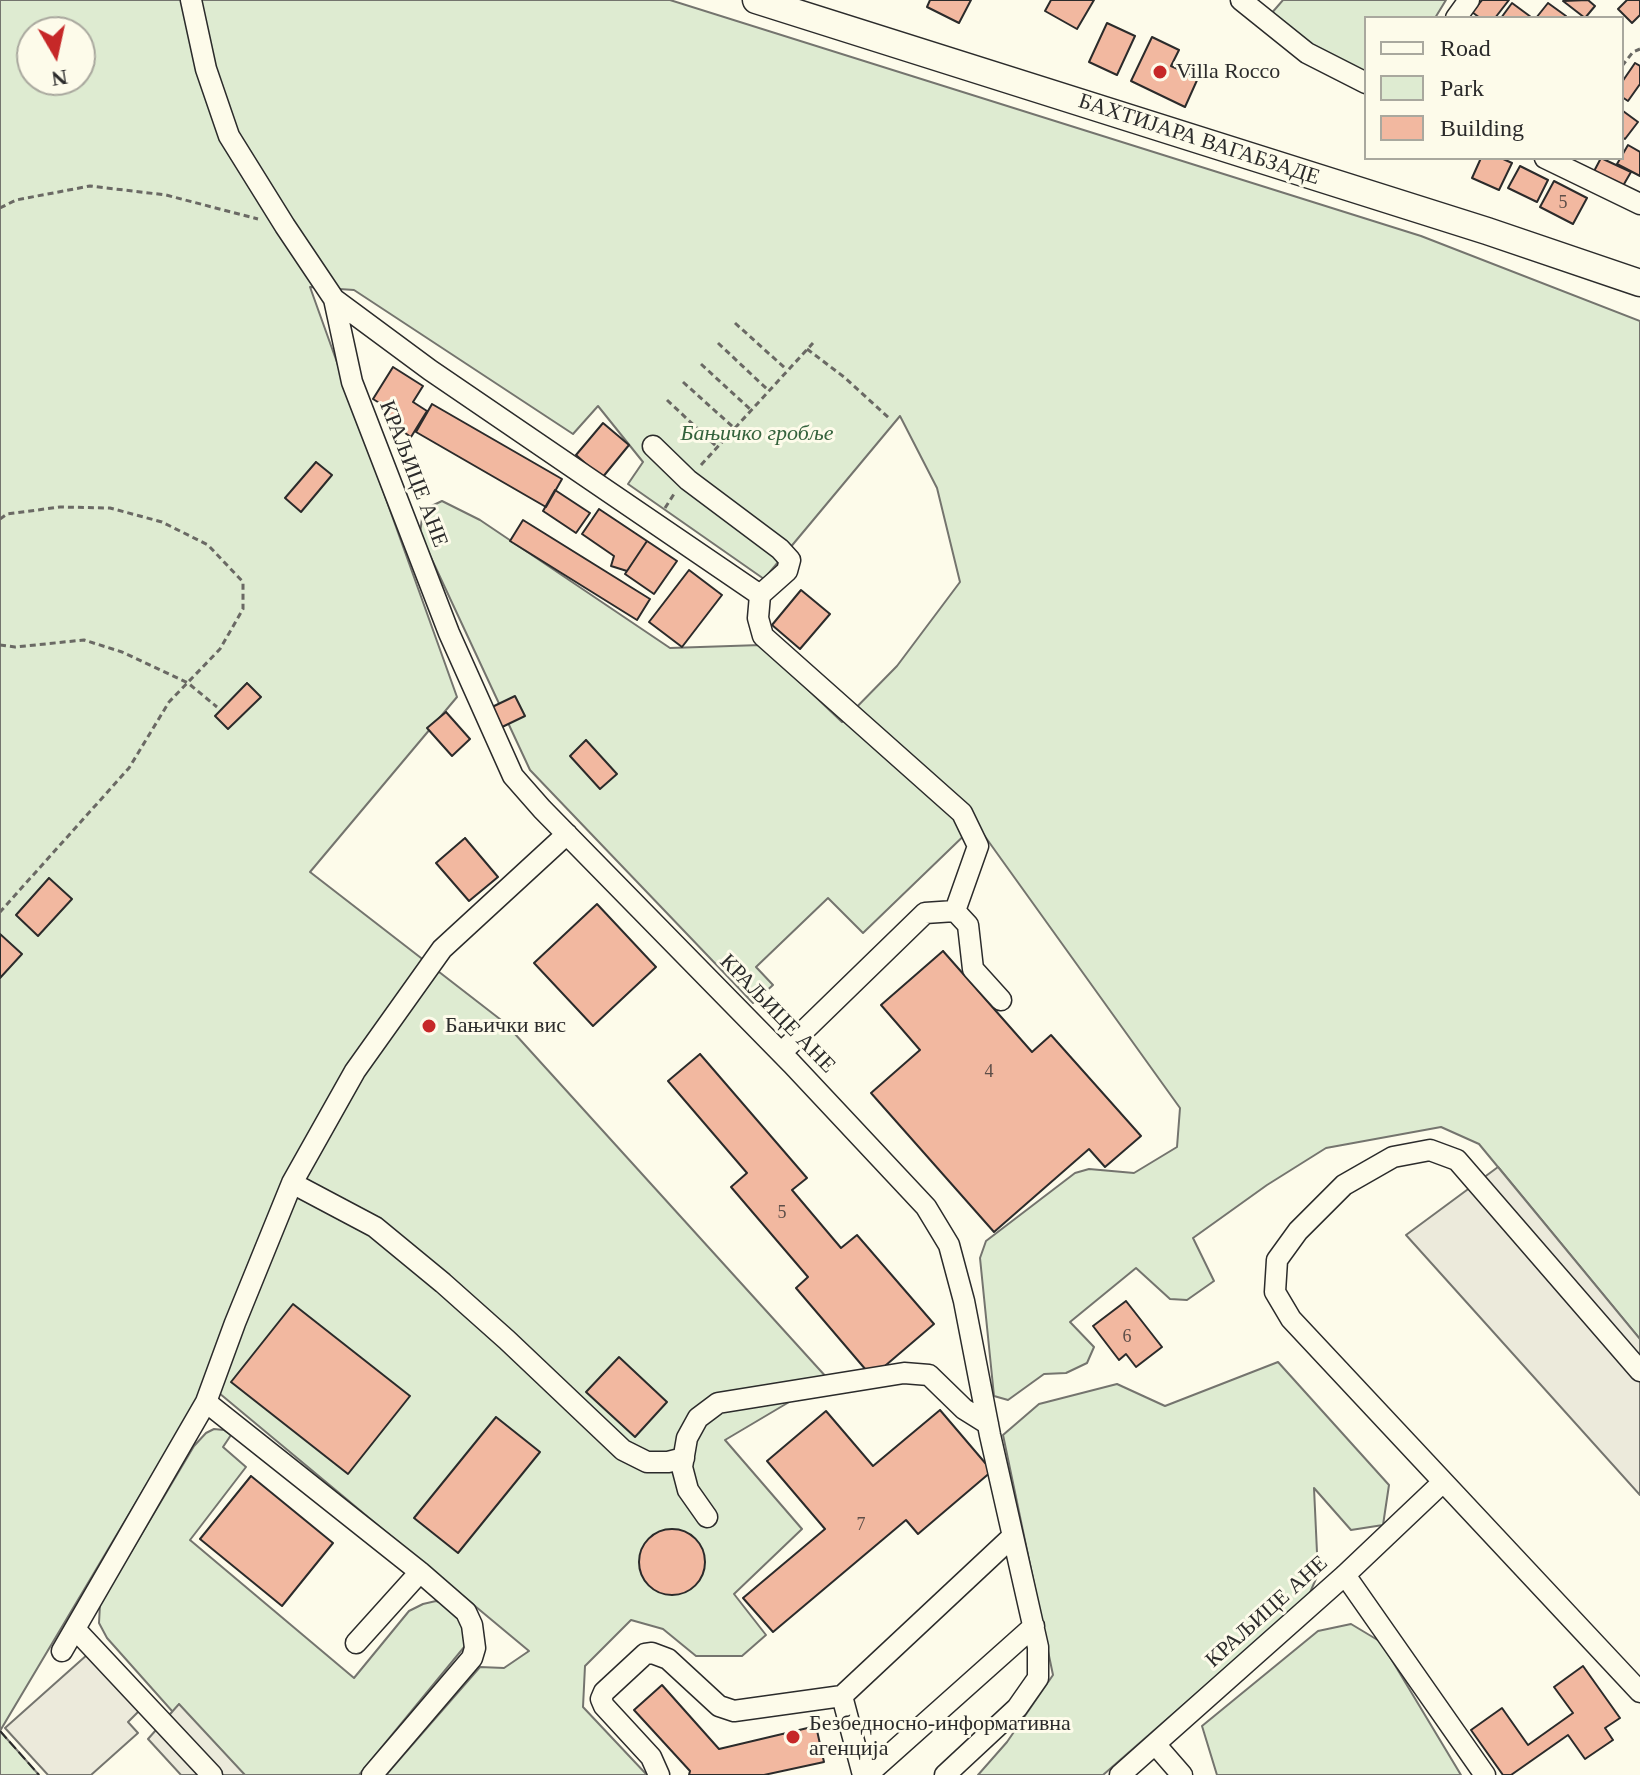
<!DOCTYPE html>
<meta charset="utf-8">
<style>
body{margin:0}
#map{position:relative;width:1640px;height:1775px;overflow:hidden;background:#fdfbea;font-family:Georgia,serif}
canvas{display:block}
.legend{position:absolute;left:1364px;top:16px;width:260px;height:144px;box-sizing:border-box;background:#fdfbea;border:2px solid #a9a89e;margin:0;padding:10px 14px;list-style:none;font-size:24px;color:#2b2b2b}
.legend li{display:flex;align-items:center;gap:16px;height:40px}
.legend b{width:40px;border:2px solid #a9a89e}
.north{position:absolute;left:16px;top:16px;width:80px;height:80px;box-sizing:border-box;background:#fdfbea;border:2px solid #a9a89e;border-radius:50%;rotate:171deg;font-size:22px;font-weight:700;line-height:32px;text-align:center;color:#2b2b2b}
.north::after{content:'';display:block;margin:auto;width:28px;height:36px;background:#c62828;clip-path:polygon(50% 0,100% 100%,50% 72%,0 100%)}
</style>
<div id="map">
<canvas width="1640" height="1775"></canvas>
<ul class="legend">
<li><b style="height:10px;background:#fdfbea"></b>Road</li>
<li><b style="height:22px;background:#deebd1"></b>Park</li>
<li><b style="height:22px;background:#f2b8a0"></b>Building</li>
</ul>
<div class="north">N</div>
</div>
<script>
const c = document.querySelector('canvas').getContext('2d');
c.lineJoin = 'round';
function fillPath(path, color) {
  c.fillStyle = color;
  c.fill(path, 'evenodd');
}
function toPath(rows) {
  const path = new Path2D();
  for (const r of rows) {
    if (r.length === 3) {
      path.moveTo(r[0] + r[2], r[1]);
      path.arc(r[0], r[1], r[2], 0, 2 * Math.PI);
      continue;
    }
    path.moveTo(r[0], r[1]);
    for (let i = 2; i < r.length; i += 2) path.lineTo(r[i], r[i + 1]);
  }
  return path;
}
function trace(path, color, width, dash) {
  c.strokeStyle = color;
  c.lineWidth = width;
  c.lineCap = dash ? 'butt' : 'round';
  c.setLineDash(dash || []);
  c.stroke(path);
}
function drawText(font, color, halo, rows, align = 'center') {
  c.font = font + ' Georgia,serif';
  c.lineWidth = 6;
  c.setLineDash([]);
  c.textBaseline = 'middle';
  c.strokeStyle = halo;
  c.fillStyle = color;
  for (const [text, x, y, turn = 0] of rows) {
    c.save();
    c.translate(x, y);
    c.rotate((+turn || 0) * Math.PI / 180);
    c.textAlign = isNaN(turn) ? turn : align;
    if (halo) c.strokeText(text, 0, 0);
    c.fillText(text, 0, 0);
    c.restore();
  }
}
const green = toPath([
 [0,0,670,0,1421,236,1640,321,1640,1339,1479,1144,1441,1127,1326,1148,1267,1185,1193,1238,1214,1281,1187,1300,1170,1299,1136,1268,1070,1322,1094,1347,1087,1363,1066,1373,1044,1374,1008,1400,994,1396,980,1258,986,1241,1075,1173,1089,1169,1134,1173,1177,1147,1180,1108,976,824,863,933,828,898,756,967,773,985,753,1003,530,770,420,534,423,510,442,501,480,520,670,648,761,645,842,722,897,666,960,582,937,488,900,416,764,579,628,484,643,462,598,406,573,434,354,290,310,287,457,697,310,872,505,1023,828,1379,725,1440,802,1529,734,1594,766,1635,742,1656,696,1656,663,1629,631,1620,585,1666,583,1707,647,1775,386,1775,480,1667,504,1668,529,1651,207,1383,0,1731,0,0],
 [32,32,80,32,80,80,32,80,32,32],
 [1283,0,1446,0,1435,18,1366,18,1366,77,1310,49,1270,15,1283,0],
 [1278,1362,1389,1485,1383,1525,1351,1530,1314,1488,1318,1574,1309,1595,1103,1775,978,1775,1007,1742,1053,1675,1003,1435,1039,1404,1117,1384,1165,1406,1278,1362],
 [214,1429,224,1430,231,1435,223,1447,246,1467,190,1540,354,1678,409,1611,423,1604,436,1601,448,1605,465,1628,465,1646,359,1775,229,1775,107,1638,99,1623,100,1604,194,1446,206,1433,214,1429],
 [1351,1624,1381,1642,1461,1775,1217,1775,1202,1726,1318,1631,1351,1624],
 [0,1731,39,1775,0,1775,0,1731]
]);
const parking = toPath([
 [1498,1167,1640,1339,1640,1495,1406,1235,1498,1167],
 [88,1654,139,1711,128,1722,138,1733,91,1775,48,1775,5,1728,88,1654],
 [179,1704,245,1775,181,1775,148,1739,179,1704]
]);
const building = toPath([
 [930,0,971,0,959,23,927,7,930,0],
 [1051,0,1094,0,1077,29,1045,11,1051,0],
 [1482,0,1509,0,1495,18,1480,18,1472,12,1482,0],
 [1588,0,1595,6,1585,18,1563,1,1588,0],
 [1627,0,1640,0,1640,15,1632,23,1618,9,1627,0],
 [1512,3,1531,17,1530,18,1501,18,1512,3],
 [1548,3,1566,16,1565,18,1536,18,1548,3],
 [1107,23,1135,36,1117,75,1089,62,1107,23],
 [1152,37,1179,50,1171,66,1198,78,1185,107,1131,81,1152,37],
 [1635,63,1640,66,1640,84,1628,101,1622,97,1622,82,1635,63],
 [1623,111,1638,122,1625,139,1622,137,1623,111],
 [1628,145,1640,152,1640,176,1617,164,1628,145],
 [1481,158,1501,158,1512,163,1499,190,1472,178,1481,158],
 [1601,158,1631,172,1620,191,1592,175,1601,158],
 [1520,166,1548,180,1537,202,1508,188,1520,166],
 [1554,181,1587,198,1573,224,1540,207,1554,181],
 [393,367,423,386,413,402,427,411,411,437,389,422,389,409,373,399,393,367],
 [432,404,562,479,546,507,416,432,432,404],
 [603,423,629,445,602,478,576,455,603,423],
 [316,462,332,475,301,512,285,498,316,462],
 [555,490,590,513,576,533,543,511,555,490],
 [599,509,647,541,627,571,611,566,614,556,582,534,599,509],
 [523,520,650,599,637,620,510,541,523,520],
 [647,541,677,561,654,594,625,574,647,541],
 [689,570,722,595,682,647,649,622,689,570],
 [801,590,830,614,800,649,772,625,801,590],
 [247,683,261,697,228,729,215,716,247,683],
 [515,696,525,716,500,728,490,708,515,696],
 [446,712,470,739,452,756,427,728,446,712],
 [586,740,617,774,600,789,570,756,586,740],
 [465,838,498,877,469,901,436,863,465,838],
 [49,878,72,899,38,936,16,915,49,878],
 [597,904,656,967,593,1026,534,963,597,904],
 [0,934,22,954,0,978,0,934],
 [943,951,1032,1052,1051,1035,1141,1136,1105,1167,1089,1149,994,1232,871,1093,920,1050,881,1005,943,951],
 [700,1054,807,1178,792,1190,841,1248,857,1235,934,1324,872,1377,796,1288,808,1277,731,1187,747,1173,668,1081,700,1054],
 [1126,1301,1162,1347,1136,1367,1126,1354,1119,1360,1093,1326,1126,1301],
 [293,1304,410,1396,348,1474,231,1382,293,1304],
 [619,1357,667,1402,635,1437,586,1392,619,1357],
 [940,1410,992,1471,918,1534,906,1520,773,1632,743,1598,825,1529,767,1461,826,1411,873,1466,940,1410],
 [496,1417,540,1452,458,1553,414,1518,496,1417],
 [251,1476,333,1543,282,1606,200,1539,251,1476],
 [672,1562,33],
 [1583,1666,1620,1718,1605,1728,1613,1740,1585,1759,1568,1735,1511,1775,1503,1775,1471,1730,1502,1708,1528,1745,1573,1713,1554,1687,1583,1666],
 [662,1685,719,1749,816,1726,824,1762,764,1775,689,1775,690,1771,634,1710,662,1685]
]);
const path = toPath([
 [1622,66,1633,52,1640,49],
 [0,208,16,200,90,186,166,195,258,219],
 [735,323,786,369],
 [718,343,768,390],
 [807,349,844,377,890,419],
 [701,364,750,409],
 [683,382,733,427],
 [667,400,716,446],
 [701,465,813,343],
 [665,508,674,494],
 [0,519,7,514,60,507,110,508,162,522,208,545,243,582,243,609,220,649,169,702,129,768,0,912],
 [0,645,15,647,84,640,122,652,188,683,217,707]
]);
const minor = toPath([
 [191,0,206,69,229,136,285,226,334,299,430,370,760,595],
 [1241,0,1307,53,1366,83],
 [1456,18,1469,0],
 [1545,158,1640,204],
 [334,299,352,382,449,633,513,776,542,809,792,1064,926,1207,949,1245,964,1301,990,1435,1038,1647,1038,1678,1017,1708,945,1775],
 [653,446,688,480,780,549,790,560,787,571,760,595,758,618,763,636,962,813,978,846,955,911],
 [782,1052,925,913,955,911,968,925,973,969,1001,1000],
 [292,1183,375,1227,443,1283,507,1340,623,1450,647,1462,668,1462,684,1458],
 [1640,1371,1457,1160,1430,1150,1393,1157,1344,1185,1298,1231,1277,1260,1275,1292,1291,1319,1640,1692],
 [206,1402,235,1323,292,1183,355,1071,442,949,567,834],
 [707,1517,688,1490,682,1467,687,1438,698,1418,718,1403,904,1373,929,1375,964,1409,988,1424],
 [1345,1575,1485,1775],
 [76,1630,212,1775],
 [356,1643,420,1572],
 [62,1651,206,1402,420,1572,466,1612,472,1625,475,1648,472,1658,372,1775],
 [842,1696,1013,1536],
 [1155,1744,1182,1775],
 [659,1775,651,1757,604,1706,601,1699,604,1692,645,1654,652,1653,668,1659,719,1706,734,1711,842,1696,863,1775],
 [867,1775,1034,1626],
 [1120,1775,1345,1575,1443,1482]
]);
const major = toPath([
 [756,0,1487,231,1640,283]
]);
const fence = toPath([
 [0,1731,39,1775]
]);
const markers = [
 [1160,72,8,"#c62828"],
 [429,1026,8,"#c62828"],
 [793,1737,8,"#c62828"]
];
const numberNames = [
 ["5",1563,203],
 ["4",989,1072],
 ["5",782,1213],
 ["6",1127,1337],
 ["7",861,1525]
];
const poiNames = [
 ["Villa Rocco",1176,72],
 ["Бањички вис",445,1026],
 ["Безбедносно-информативна",809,1724],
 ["агенција",809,1749]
];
const streetNames = [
 ["БАХТИЈАРА ВАГАБЗАДЕ",1199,140,18],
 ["КРАЉИЦЕ АНЕ",413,474,69],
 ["КРАЉИЦЕ АНЕ",777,1014,46],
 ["КРАЉИЦЕ АНЕ",1267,1612,-42]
];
const parkNames = [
 ["Бањичко гробље",757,434]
];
fillPath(green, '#deebd1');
trace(green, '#74746e', 2);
fillPath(parking, '#eceadb');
trace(parking, '#74746e', 2);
fillPath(building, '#f2b8a0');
trace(building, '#2b2b2b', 2);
trace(minor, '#2b2b2b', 23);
trace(major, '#2b2b2b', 29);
trace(path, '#6a6964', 3, [6, 4]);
trace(minor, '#fdfbea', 20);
trace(major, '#fdfbea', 26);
trace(fence, '#2b2b2b', 2, [10, 4]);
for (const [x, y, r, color] of markers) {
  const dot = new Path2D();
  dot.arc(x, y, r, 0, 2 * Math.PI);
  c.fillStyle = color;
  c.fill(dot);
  trace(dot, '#fdfbea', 3);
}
drawText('18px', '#5d4e48', null, numberNames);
drawText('22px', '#2b2b2b', '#fdfbea', poiNames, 'left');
drawText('22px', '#2b2b2b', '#fdfbea', streetNames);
drawText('italic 22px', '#34623c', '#fdfbea', parkNames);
</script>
